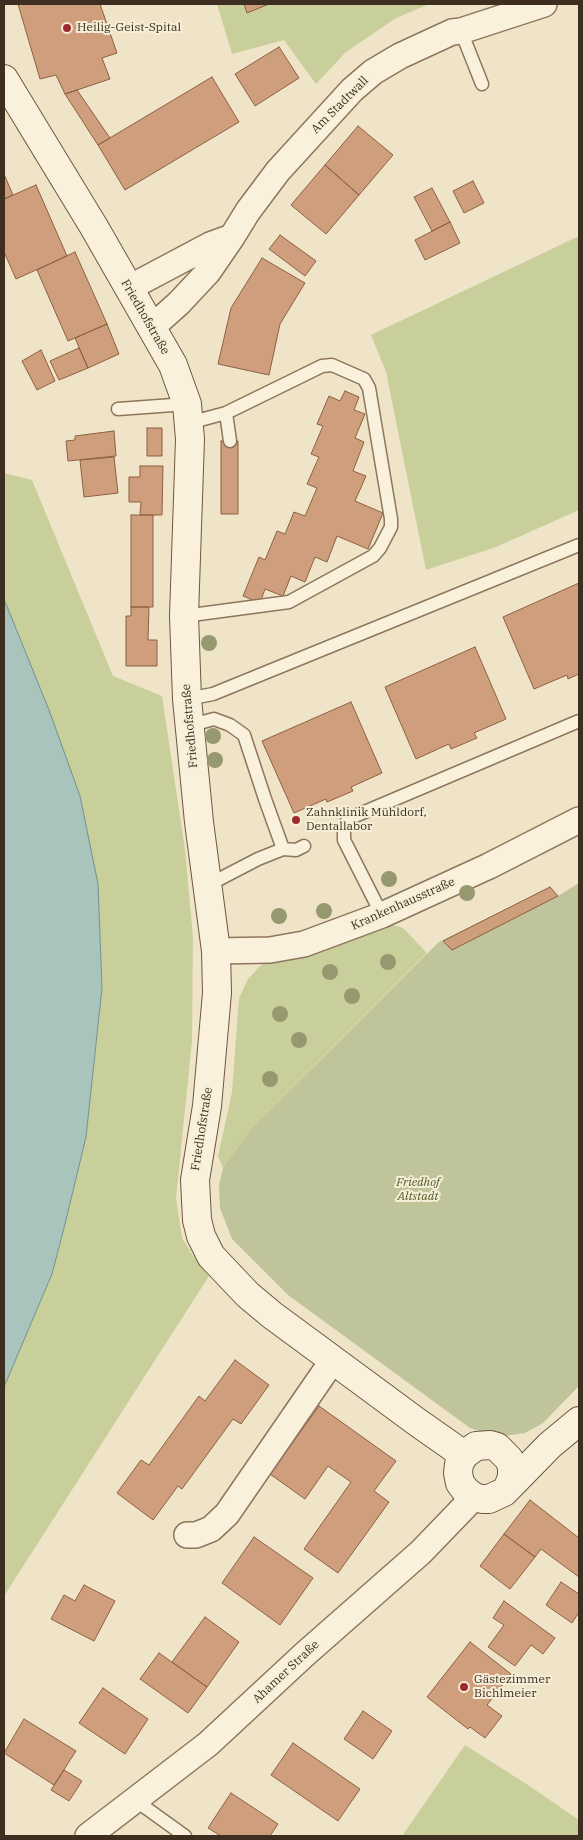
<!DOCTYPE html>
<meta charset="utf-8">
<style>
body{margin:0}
#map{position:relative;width:583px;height:1840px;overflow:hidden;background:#f0e4c8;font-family:"IBM Plex Serif",serif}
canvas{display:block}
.frame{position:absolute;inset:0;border:5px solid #3d2e20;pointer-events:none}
</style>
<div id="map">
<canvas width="583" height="1840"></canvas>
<div class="frame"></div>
</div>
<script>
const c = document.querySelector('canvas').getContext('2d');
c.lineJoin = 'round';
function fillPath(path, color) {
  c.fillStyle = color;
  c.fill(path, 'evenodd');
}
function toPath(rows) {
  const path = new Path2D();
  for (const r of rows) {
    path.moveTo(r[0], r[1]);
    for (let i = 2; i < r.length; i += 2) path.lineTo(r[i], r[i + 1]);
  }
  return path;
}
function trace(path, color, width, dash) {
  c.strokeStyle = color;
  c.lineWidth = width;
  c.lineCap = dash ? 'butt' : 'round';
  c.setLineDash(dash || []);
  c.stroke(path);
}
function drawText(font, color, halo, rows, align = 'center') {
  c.font = font + ' "IBM Plex Serif",serif';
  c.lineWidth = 4;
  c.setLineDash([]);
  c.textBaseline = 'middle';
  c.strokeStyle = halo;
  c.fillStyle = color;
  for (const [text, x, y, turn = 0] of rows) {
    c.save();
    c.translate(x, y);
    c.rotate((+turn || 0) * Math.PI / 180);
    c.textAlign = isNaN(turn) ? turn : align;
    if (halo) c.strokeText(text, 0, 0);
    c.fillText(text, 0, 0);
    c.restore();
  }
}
const green = toPath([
 [217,4,427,4,427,5,396,18,346,52,316,84,284,40,232,54],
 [579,236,579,510,496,547,426,570,386,372,371,335],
 [4,473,32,480,113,676,162,696,185,850,193,937,192,1041,176,1198,182,1238,192,1254,209,1276,4,1596,4,1387,52,1274,66,1220,86,1137,102,988,98,884,19,639,4,599],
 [393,925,403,928,427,953,249,1131,223,1168,218,1156,232,1092,239,998,248,979,262,964,284,957,322,950],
 [465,1745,528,1785,579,1820,579,1836,402,1836]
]);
const cemetery = toPath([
 [579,883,579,1386,543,1423,525,1433,497,1437,470,1428,288,1295,232,1239,220,1208,219,1185,223,1168,249,1131,439,942,550,887,558,896]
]);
const water = toPath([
 [4,599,49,710,80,796,98,884,102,988,86,1137,66,1220,52,1274,4,1387,4,599]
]);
const building = toPath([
 [18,4,100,4,117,53,102,58,110,79,65,94,56,75,40,79,18,4],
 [244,4,269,4,247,13,244,4],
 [279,47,299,78,255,106,235,74,279,47],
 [212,77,239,122,125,190,98,145,212,77],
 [77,90,110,138,98,145,65,94,77,90],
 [358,126,393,155,359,195,325,165,358,126],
 [325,165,359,195,326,234,291,205,325,165],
 [4,174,13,195,4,199,4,174],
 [473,181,484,203,464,213,453,191,473,181],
 [36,185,67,256,16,279,4,252,4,199,36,185],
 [432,188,450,222,432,231,414,197,432,188],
 [450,222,460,243,425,260,415,240,450,222],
 [280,235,316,261,305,276,269,249,280,235],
 [75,252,107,324,68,341,37,270,75,252],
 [262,258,305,283,280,324,269,375,218,364,231,308,262,258],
 [107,324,119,354,88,368,75,338,107,324],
 [79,348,88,368,59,380,50,361,79,348],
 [41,350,55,381,37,390,22,361,41,350],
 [345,391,359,397,354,410,365,414,355,438,364,442,353,471,366,476,355,501,383,513,368,549,337,536,327,562,315,557,305,582,291,576,283,596,265,589,260,603,243,596,259,557,265,560,277,531,285,534,294,512,305,516,317,488,307,484,319,457,311,454,323,426,317,424,329,396,340,401,345,391],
 [147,428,162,428,162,456,147,456,147,428],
 [114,431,116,456,68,461,66,441,75,440,75,436,114,431],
 [221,441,238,441,238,514,221,514,221,441],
 [114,457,118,493,84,497,80,460,114,457],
 [140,466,163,466,162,515,140,515,141,502,129,502,129,477,140,477,140,466],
 [131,515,153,515,153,607,131,607,131,515],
 [579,583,579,674,568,679,567,675,534,689,503,617,579,583],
 [131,607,149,607,148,640,157,640,157,666,126,666,126,616,131,616,131,607],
 [475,647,506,719,474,733,477,738,451,749,449,744,416,759,385,687,475,647],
 [351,702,382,773,351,787,353,791,327,802,326,799,294,813,262,741,351,702],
 [550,887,558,896,452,950,443,941,550,887],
 [235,1360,269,1385,241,1424,233,1419,182,1489,178,1486,153,1520,117,1493,141,1460,149,1465,199,1396,205,1401,235,1360],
 [319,1406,396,1461,374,1491,389,1502,338,1573,304,1549,351,1482,328,1466,305,1499,270,1474,319,1406],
 [530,1500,579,1538,579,1577,541,1549,535,1557,504,1534,530,1500],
 [504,1534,535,1557,510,1589,480,1566,504,1534],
 [254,1537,313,1578,280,1625,222,1583,254,1537],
 [561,1582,579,1594,579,1612,572,1623,546,1605,561,1582],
 [84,1585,115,1601,94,1641,51,1619,64,1595,75,1601,84,1585],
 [504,1601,555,1638,543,1654,531,1645,515,1666,488,1647,504,1625,493,1618,504,1601],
 [205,1617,239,1642,207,1687,172,1662,205,1617],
 [470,1642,511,1674,487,1705,502,1716,485,1738,470,1727,468,1729,427,1697,470,1642],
 [159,1653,207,1687,188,1713,140,1679,159,1653],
 [103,1688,148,1719,125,1754,79,1723,103,1688],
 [363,1711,392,1731,373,1759,344,1739,363,1711],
 [24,1719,76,1751,54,1785,4,1753,24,1719],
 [293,1743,360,1789,338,1821,271,1775,293,1743],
 [64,1770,82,1781,69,1801,51,1790,64,1770],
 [231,1793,278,1824,270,1836,221,1836,208,1828,231,1793]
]);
const lane = toPath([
 [461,31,482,84],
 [118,409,187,404],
 [226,413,230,441],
 [184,616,289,602,373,556,380,548,391,527,391,519,369,388,364,379,332,365,322,366,226,413,189,423],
 [187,699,213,694,579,545],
 [188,726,214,719,230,725,244,735,265,799,283,849,258,859,208,885],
 [283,849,296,850,304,846],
 [382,915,344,840,344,828,348,819,579,721],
 [135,1800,185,1836]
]);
const street = toPath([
 [129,288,210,245,232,237],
 [151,328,179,303,208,272,232,237,248,211,278,171,352,90,373,72,400,56,452,32,461,31,544,4],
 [216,951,270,950,304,944,382,915,489,866,579,820],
 [187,1535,196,1535,211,1529,227,1514,333,1360],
 [88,1836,208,1744,305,1654,421,1552,474,1497]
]);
const secondary = toPath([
 [4,79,94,227,173,365,187,404,190,439,184,616,187,699,199,822,216,951,217,993,207,1106,195,1180,197,1220,201,1236,211,1256,248,1295,272,1315,417,1422,464,1455],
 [509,1485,512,1477,512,1467,509,1459,497,1447,490,1445,476,1446,464,1455,459,1464,458,1473,460,1483,466,1491,474,1497,482,1499,489,1499,504,1492,550,1445,579,1421]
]);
const trees = [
 [209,643],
 [213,736],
 [215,760],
 [389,879],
 [467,893],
 [324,911],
 [279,916],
 [388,962],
 [330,972],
 [352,996],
 [280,1014],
 [299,1040],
 [270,1079]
];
const markers = [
 [67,28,5,"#9e2a2b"],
 [296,820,5,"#9e2a2b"],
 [464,1687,5,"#9e2a2b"]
];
const poiNames = [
 ["Heilig-Geist-Spital",77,28],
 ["Zahnklinik Mühldorf,",306,813],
 ["Dentallabor",306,827],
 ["Gästezimmer",474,1680],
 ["Bichlmeier",474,1694]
];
const streetNames = [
 ["Am Stadtwall",340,105,-45],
 ["Friedhofstraße",145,317,60],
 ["Friedhofstraße",190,726,-95],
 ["Krankenhausstraße",403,904,-24],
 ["Friedhofstraße",202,1129,-81],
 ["Ahamer Straße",286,1672,-43]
];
const parkNames = [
 ["Friedhof",418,1183],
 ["Altstadt",418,1197]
];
fillPath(green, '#c9cf9b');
fillPath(cemetery, '#bfc49a');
fillPath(water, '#a9c4bc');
trace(water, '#6f938a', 1);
fillPath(building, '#cf9f7d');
trace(building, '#8d5f41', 1);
trace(lane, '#8d765c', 15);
trace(street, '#8d765c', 28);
trace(secondary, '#6f573f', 30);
trace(lane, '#faf1dc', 12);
trace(street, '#faf1dc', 25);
trace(secondary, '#faf1dc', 28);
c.fillStyle = '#96986f';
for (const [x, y] of trees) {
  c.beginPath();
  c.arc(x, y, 8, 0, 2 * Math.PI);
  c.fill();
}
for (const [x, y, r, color] of markers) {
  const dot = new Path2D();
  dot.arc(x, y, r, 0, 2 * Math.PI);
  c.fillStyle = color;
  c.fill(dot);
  trace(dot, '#f7eed8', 2);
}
drawText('12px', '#3d2e20', '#f7eed8', poiNames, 'left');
drawText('12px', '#3d2e20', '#f7eed8', streetNames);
drawText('italic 12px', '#4d5a26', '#f7eed8', parkNames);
</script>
